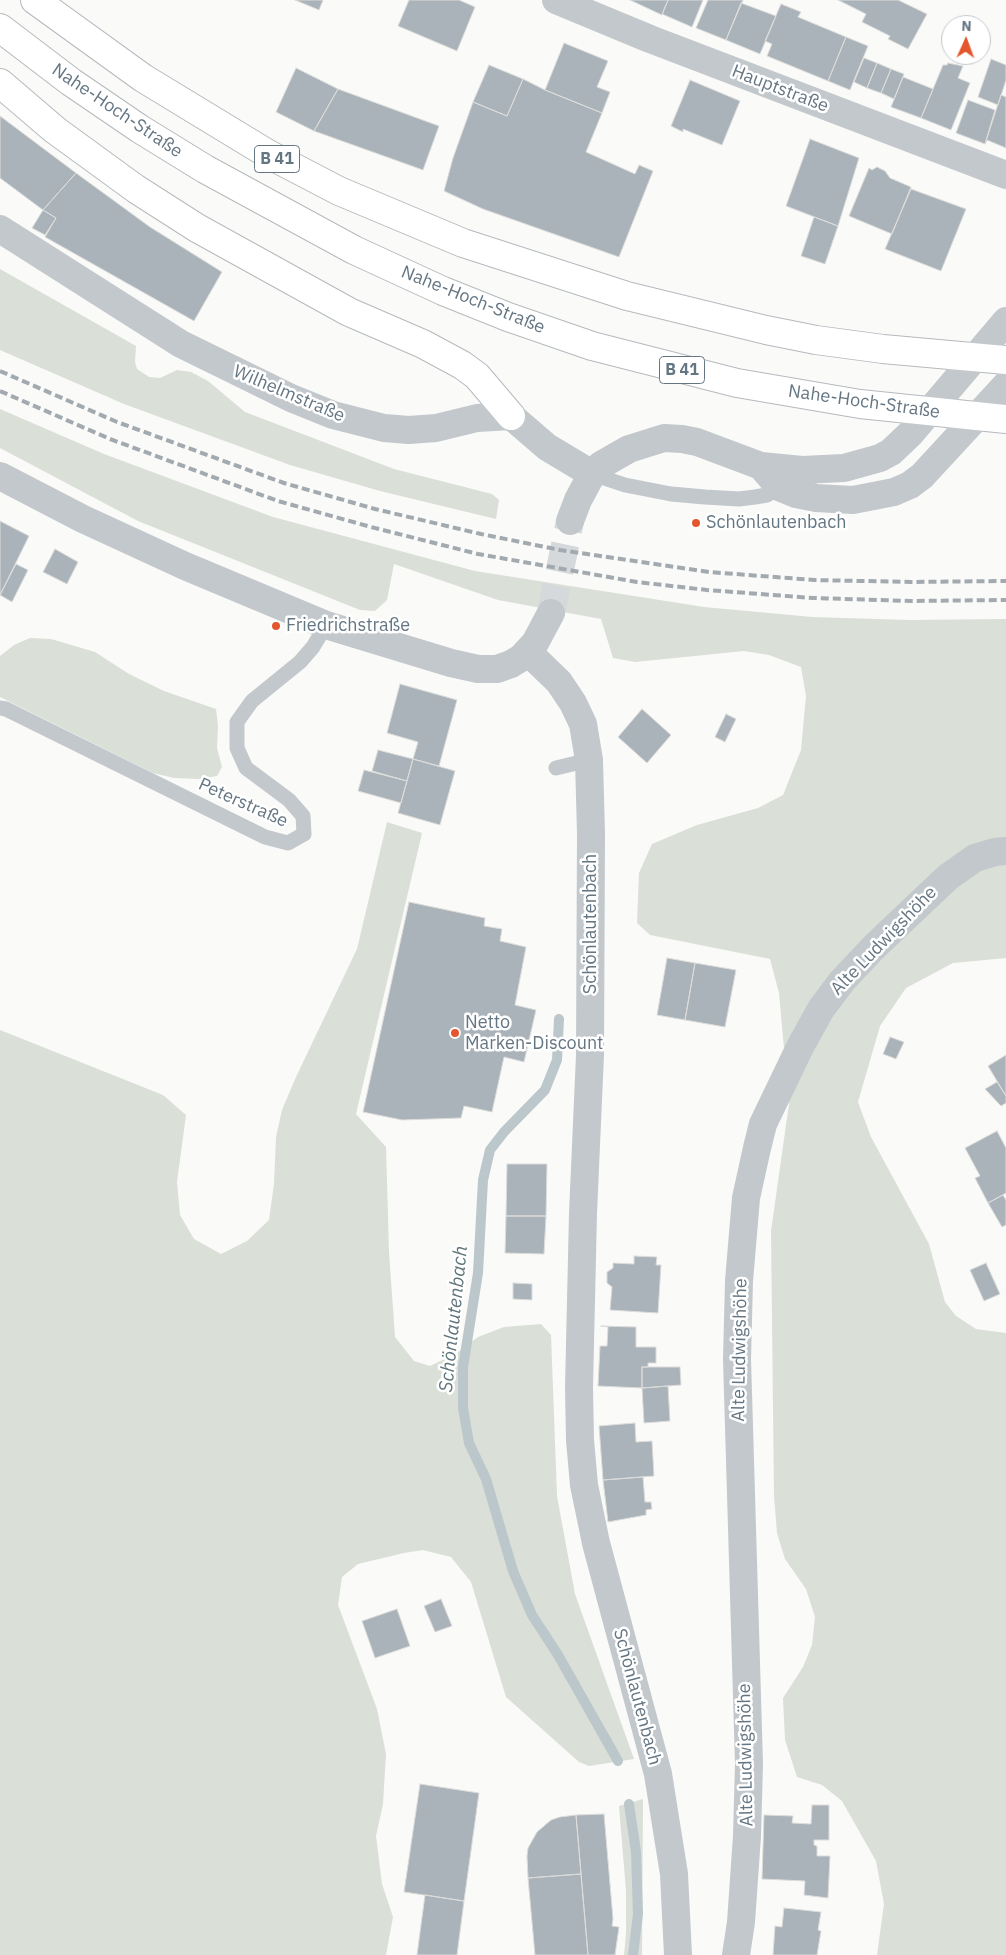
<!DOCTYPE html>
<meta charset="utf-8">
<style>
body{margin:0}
#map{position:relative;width:1006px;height:1955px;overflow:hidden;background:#fafaf8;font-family:"IBM Plex Sans",sans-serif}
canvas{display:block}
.north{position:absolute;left:941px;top:15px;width:50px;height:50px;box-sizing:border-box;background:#fff;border:1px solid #c1c8cd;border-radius:50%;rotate:2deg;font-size:14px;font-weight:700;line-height:20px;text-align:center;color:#657683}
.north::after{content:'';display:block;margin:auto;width:18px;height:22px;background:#e4572e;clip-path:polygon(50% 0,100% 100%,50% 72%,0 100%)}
</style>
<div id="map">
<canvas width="1006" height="1955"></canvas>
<div class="north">N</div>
</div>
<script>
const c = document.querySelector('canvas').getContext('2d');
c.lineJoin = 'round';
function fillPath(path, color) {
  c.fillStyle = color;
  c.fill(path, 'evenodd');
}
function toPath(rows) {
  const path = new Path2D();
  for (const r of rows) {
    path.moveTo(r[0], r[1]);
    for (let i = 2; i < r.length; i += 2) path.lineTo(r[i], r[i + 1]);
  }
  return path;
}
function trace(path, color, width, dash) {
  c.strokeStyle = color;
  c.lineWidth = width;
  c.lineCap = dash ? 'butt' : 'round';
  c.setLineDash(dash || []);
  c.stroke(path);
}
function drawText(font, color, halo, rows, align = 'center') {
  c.font = font + ' "IBM Plex Sans",sans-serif';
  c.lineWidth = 5;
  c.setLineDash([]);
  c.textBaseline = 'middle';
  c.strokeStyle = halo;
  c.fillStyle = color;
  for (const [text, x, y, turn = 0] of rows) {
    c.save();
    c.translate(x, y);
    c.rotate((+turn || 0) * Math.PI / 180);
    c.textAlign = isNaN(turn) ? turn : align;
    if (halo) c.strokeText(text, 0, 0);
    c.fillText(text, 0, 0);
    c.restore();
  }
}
const green = toPath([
 [0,269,136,346,135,362,137,369,149,377,160,378,177,370,191,372,208,381,245,412,394,469,492,494,499,500,496,519,380,491,290,465,124,404,0,350],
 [0,409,104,454,273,517,475,571,704,607,812,617,910,620,1006,619,1006,958,953,963,906,988,880,1026,858,1102,871,1137,929,1244,945,1302,956,1316,976,1329,1006,1333,1006,1955,877,1955,884,1904,876,1861,842,1801,822,1785,797,1777,785,1740,783,1698,803,1667,812,1645,815,1617,806,1589,785,1559,777,1533,774,1496,771,1231,789,1104,779,993,770,959,650,935,637,923,639,873,652,844,697,825,758,808,783,795,801,750,806,696,801,667,769,655,744,651,635,662,613,658,601,619,498,600,394,564,387,600,375,611,360,610,138,521,0,448],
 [30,638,51,639,95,652,129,674,164,691,216,709,218,726,217,748,222,767,217,776,199,779,174,778,153,773,0,697,0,656,14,645],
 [387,822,422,833,356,1114,386,1147,389,1252,395,1337,414,1361,430,1366,455,1354,478,1337,504,1327,541,1324,551,1335,557,1496,575,1594,634,1759,589,1766,579,1762,506,1697,471,1582,451,1557,423,1550,404,1553,358,1564,342,1577,338,1605,377,1709,386,1754,383,1804,376,1836,382,1884,393,1917,386,1955,0,1955,0,1030,163,1095,186,1115,177,1182,180,1215,194,1239,221,1254,247,1241,269,1220,274,1184,276,1137,282,1110,296,1077,357,949],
 [643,1799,642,1955,624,1955,626,1934,626,1891,619,1806]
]);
const stream = toPath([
 [559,1019,557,1060,545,1090,504,1132,490,1150,483,1180,478,1273,463,1367,463,1408,469,1443,486,1479,513,1571,532,1615,558,1655,618,1761],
 [629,1804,636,1852,638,1914,633,1955]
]);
const building = toPath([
 [295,0,323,0,319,10,295,0],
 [409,0,459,0,475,7,457,51,398,26,409,0],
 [630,0,668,0,662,15,630,0],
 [668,0,703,0,692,27,662,14,668,0],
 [708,0,743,0,726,40,696,28,708,0],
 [838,0,898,0,927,14,908,49,888,39,890,36,862,22,866,14,838,0],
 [741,3,776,16,760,54,726,40,741,3],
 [781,4,801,12,798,17,846,37,828,81,767,56,772,44,765,41,781,4],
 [846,37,868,46,850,90,828,81,846,37],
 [564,43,608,61,597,87,610,92,602,113,545,90,564,43],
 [864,58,877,63,867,88,854,82,864,58],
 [991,59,1006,65,1006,80,998,105,978,97,991,59],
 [877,63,891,69,881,93,867,88,877,63],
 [948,63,963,66,958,78,970,83,951,130,921,118,943,65,947,65,948,63],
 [489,65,523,79,507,116,473,102,489,65],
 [296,68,338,89,314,131,276,112,296,68],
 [891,69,904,74,894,99,881,93,891,69],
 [903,77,933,89,921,118,891,107,903,77],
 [523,79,545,90,602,113,586,152,635,174,639,165,653,171,619,257,483,209,444,191,453,158,473,102,507,116,523,79],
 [690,80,740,101,722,145,683,129,683,132,671,126,690,80],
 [338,89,439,126,423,170,314,131,338,89],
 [1001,95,1006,97,1006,148,987,140,985,144,1001,95],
 [968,100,995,110,985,144,956,133,968,100],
 [0,116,76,173,43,210,0,178,0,116],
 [810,139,859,158,838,226,786,206,810,139],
 [877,167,885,171,890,178,911,187,892,234,849,216,869,168,872,170,877,167],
 [76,173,150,227,222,272,194,321,45,237,56,218,43,210,76,173],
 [911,189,966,209,941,271,885,249,911,189],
 [43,210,56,218,45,235,32,228,43,210],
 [814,217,838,226,825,264,801,256,814,217],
 [0,521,29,536,0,595,0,521],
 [55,549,78,562,67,584,43,572,55,549],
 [16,564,28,570,12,602,0,595,16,564],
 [400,684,457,700,439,766,413,759,418,742,387,733,400,684],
 [642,709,671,735,647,763,618,737,642,709],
 [726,714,736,719,725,742,715,737,726,714],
 [378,750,413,759,407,781,372,771,378,750],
 [413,759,455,771,440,825,398,813,413,759],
 [364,770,407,781,401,803,358,791,364,770],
 [409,902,485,918,484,926,502,929,500,941,526,947,515,1005,536,1010,524,1062,504,1057,492,1112,464,1106,461,1118,402,1120,363,1112,409,902],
 [667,958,695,963,685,1020,657,1015,667,958],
 [695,963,736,970,725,1027,685,1020,695,963],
 [890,1037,904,1042,896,1059,883,1054,890,1037],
 [1006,1055,1006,1096,988,1066,1006,1055],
 [997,1082,1006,1096,1006,1103,1001,1106,985,1089,997,1082],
 [997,1131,1006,1148,1006,1193,988,1203,975,1178,980,1176,965,1148,997,1131],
 [507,1164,547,1164,546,1216,506,1216,507,1164],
 [1003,1195,1006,1200,1006,1225,1002,1227,988,1203,1003,1195],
 [506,1216,546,1216,544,1254,505,1253,506,1216],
 [634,1256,657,1257,656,1265,661,1265,658,1313,610,1310,612,1287,607,1283,607,1272,613,1268,613,1263,634,1264,634,1256],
 [986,1263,1000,1294,984,1301,970,1270,986,1263],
 [513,1283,532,1284,532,1300,513,1299,513,1283],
 [601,1326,636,1327,636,1347,656,1347,656,1363,648,1363,648,1367,642,1367,642,1388,598,1386,600,1346,607,1346,608,1327,601,1326],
 [642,1367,680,1367,681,1385,642,1388,642,1367],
 [668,1386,670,1421,644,1423,642,1388,668,1386],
 [635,1423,636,1442,652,1441,654,1476,603,1480,599,1426,635,1423],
 [643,1477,645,1502,651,1502,652,1509,646,1510,646,1515,608,1522,603,1480,643,1477],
 [441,1599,452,1626,435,1632,424,1606,441,1599],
 [397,1609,410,1646,375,1658,362,1621,397,1609],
 [420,1784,479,1793,464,1901,404,1892,420,1784],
 [812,1805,829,1805,829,1840,814,1840,814,1845,817,1846,817,1856,830,1856,828,1898,804,1895,805,1881,762,1879,764,1815,793,1816,792,1823,811,1824,812,1805],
 [604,1814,613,1919,612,1926,619,1927,615,1955,588,1955,576,1815,604,1814],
 [576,1815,581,1874,528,1878,527,1856,528,1848,537,1832,551,1820,560,1817,576,1815],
 [581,1874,588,1955,535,1955,528,1878,581,1874],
 [425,1895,464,1901,457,1955,417,1955,425,1895],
 [784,1908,821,1912,818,1930,821,1931,817,1955,773,1955,775,1926,782,1927,784,1908]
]);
const minorTunnel = toPath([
 [551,613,570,521]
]);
const service = toPath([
 [592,474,625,485,671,494,705,497,739,499,755,497,767,495,779,487],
 [0,708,6,709,265,837,288,843,304,834,303,816,289,800,246,768,237,748,237,722,252,701,300,662,313,647,326,625],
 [556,768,589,760]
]);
const minor = toPath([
 [556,0,650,39,1006,175],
 [0,229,181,344,291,398,333,415,384,428,409,430,436,428,477,418,511,416,547,447,592,474],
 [761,466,779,487,796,494,816,498,853,500,894,492,910,485,922,476,1006,385],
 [0,476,83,519,185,566,326,625,451,663,478,669,497,669,511,664,521,658,535,643,551,613],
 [570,521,578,500,592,474,601,465,629,449,664,438,682,439,697,442,761,466,802,470,844,468,880,458,891,452,911,433,1006,321],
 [528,652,559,682,573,703,583,724,589,760,591,834,590,1055,583,1213,579,1388,580,1440,584,1485,596,1543,658,1774,674,1874,678,1955],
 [736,1955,741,1922,747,1836,749,1764,737,1359,739,1281,746,1198,757,1148,763,1124,800,1047,821,1009,842,981,874,947,948,877,975,858,995,852,1006,851]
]);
const primary = toPath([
 [35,0,143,78,268,154,339,191,463,243,627,296,766,330,816,340,883,349,1006,360],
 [0,28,71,82,140,129,205,169,354,250,443,291,508,317,592,346,737,383,860,404,1006,419],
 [0,83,55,130,136,189,197,228,349,312,423,344,462,365,477,376,511,416]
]);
const rail = toPath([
 [0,371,117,422,284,483,375,509,481,534,560,550,709,572,814,580,911,582,1006,581],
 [0,391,110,439,278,501,371,527,478,554,637,582,707,590,813,598,911,601,1006,600]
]);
const markers = [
 [696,523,5,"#e4572e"],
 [276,626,5,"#e4572e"],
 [455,1033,5,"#e4572e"]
];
const shields = [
 [277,159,45],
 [682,370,45]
];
const shieldNames = [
 ["B 41",277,159],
 ["B 41",682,370]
];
const streetNames = [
 ["Hauptstraße",780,89,21],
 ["Nahe-Hoch-Straße",117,111,34],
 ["Nahe-Hoch-Straße",473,300,22],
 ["Wilhelmstraße",289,394,23],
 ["Nahe-Hoch-Straße",864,402,8],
 ["Peterstraße",243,803,24],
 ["Schönlautenbach",591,924,-90],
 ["Alte Ludwigshöhe",884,941,-46],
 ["Alte Ludwigshöhe",740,1350,-89],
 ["Schönlautenbach",637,1697,75],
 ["Alte Ludwigshöhe",746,1755,-91]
];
const poiNames = [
 ["Schönlautenbach",706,523],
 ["Friedrichstraße",286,626],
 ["Netto",465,1023],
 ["Marken-Discount",465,1044]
];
const waterNames = [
 ["Schönlautenbach",454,1319,-84]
];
fillPath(green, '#dadfd7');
trace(stream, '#bbc7cb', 10);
fillPath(building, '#aab3b9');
trace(building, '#dcdcda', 1);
trace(minorTunnel, '#d5d9db', 28, [28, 14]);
trace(primary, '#b5babe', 30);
trace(service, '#c3c8cc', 15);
trace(minor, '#c3c8cc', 28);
trace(primary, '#fff', 28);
trace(rail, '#a2aab0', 4, [8, 4]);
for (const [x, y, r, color] of markers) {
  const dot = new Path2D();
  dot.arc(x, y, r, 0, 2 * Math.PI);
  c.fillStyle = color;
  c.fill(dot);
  trace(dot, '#fff', 2);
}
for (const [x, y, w] of shields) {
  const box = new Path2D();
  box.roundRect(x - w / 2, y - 13.5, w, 27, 4);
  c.fillStyle = '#fff';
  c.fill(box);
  trace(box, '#657683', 1);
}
drawText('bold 16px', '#657683', null, shieldNames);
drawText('18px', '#657683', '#fff', streetNames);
drawText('18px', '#657683', '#fff', poiNames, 'left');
drawText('italic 19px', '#60757c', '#fff', waterNames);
</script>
